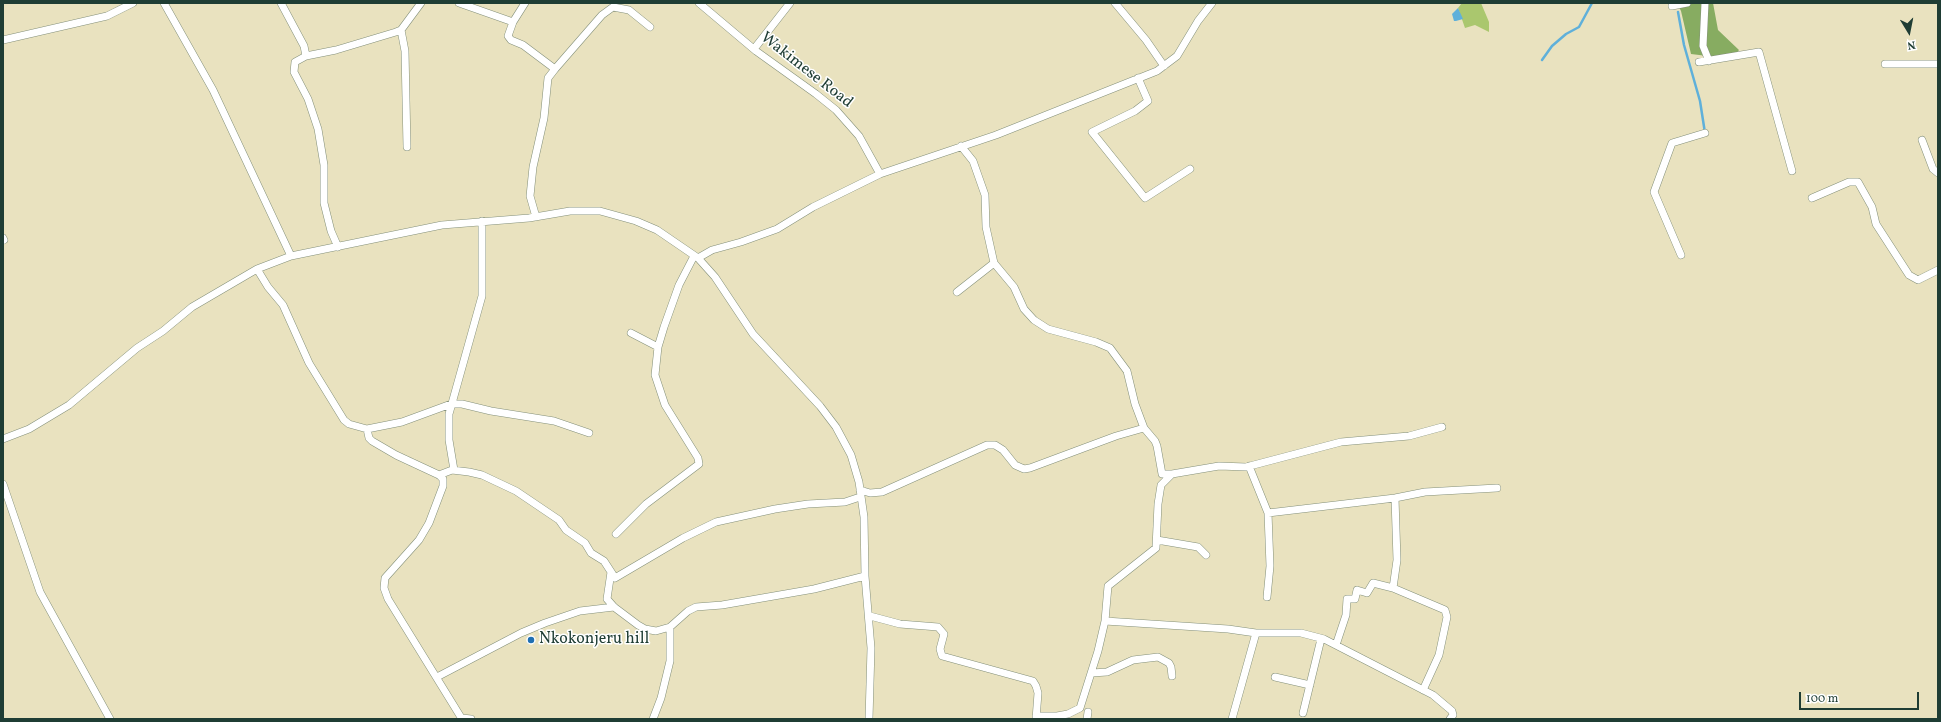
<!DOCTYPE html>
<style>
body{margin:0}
#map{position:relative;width:1941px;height:722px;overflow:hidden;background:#e9e2bf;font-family:Vollkorn,serif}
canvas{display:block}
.frame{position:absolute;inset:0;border:4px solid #1f3d34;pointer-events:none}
.north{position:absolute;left:1889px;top:12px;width:40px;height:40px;-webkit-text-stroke:3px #fff;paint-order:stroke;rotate:170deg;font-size:11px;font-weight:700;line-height:16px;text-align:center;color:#1f3d34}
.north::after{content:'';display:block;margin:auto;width:14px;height:18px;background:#1f3d34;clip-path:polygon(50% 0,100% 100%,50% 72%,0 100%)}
.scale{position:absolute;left:1799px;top:692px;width:120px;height:18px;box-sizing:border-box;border:2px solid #1f3d34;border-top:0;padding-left:5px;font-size:12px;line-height:14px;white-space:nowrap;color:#1f3d34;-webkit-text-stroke:3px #fff;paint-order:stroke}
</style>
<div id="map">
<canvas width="1941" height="722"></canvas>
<div class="frame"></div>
<div class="north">N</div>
<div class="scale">100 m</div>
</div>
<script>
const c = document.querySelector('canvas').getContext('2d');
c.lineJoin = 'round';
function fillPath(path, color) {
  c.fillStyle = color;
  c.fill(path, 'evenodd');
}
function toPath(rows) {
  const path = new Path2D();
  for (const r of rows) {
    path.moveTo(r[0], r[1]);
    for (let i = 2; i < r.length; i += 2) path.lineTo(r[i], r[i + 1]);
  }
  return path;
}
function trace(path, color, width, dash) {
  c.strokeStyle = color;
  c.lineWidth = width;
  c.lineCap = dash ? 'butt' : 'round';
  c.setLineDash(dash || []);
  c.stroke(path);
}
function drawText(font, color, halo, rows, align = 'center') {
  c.font = font + ' Vollkorn,serif';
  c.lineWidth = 3;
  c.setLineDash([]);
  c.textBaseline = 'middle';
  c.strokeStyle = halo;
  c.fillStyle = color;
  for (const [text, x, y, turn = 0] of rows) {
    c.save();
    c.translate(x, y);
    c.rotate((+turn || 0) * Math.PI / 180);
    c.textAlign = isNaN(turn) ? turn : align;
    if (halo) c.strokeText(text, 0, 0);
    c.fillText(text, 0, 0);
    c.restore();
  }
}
const green = toPath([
 [1462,3,1481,3,1489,22,1489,32,1475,25,1465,28,1458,8]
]);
const forest = toPath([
 [1677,3,1713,3,1718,30,1739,50,1732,59,1691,54,1681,11]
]);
const water = toPath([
 [1458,8,1463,19,1456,21,1454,21,1452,14]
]);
const stream = toPath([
 [1678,12,1684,45,1700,101,1705,133],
 [1542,60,1552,46,1566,34,1579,27,1592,3]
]);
const street = toPath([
 [164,3,213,90,291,256],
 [281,3,304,46,306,56,336,50,396,32,401,30,421,3],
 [459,3,513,22],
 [525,3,513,22,508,36,511,40,523,45,555,69,548,78,544,118,533,167,530,196,536,217],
 [699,3,756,51,816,94,836,110,859,136,880,174],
 [1115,3,1146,40,1164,66],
 [1705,3,1703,46,1709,61],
 [1672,6,1687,3],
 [401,30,405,51,407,147],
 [3,40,107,16,133,3],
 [754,49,790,3],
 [306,56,295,62,294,72,308,99,318,129,324,165,324,203,331,231,338,247],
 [1699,62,1759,52,1792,171],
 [1885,64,1938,64],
 [555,69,602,15,613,7,629,10,650,27],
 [1138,78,1148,101,1135,111,1092,132,1145,198,1190,169],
 [1922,140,1933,169,1938,173],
 [961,146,973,161,985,195,986,227,994,263,1014,287,1024,309,1034,320,1048,329,1096,342,1110,348,1127,371,1135,404,1144,428,1155,441,1157,446,1162,474,1172,474,1161,485,1158,504,1156,548,1108,586,1105,621,1098,651,1080,708,1068,714,1057,716,1036,716],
 [1812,198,1849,182,1858,182,1872,207,1876,224,1909,275,1918,280,1938,270],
 [3,238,4,240],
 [1681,255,1654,192,1672,143,1705,133],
 [698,258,712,250,741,242,777,229,813,207,880,174,996,135,1157,71,1177,56,1198,21,1212,3],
 [257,269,268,287,283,305,309,363,344,420,349,424,367,429,402,422,451,404,462,404,491,411,554,421,589,433],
 [957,292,994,263],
 [631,333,658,347],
 [367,429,369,438,372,441,396,455,439,475,443,479,443,486,429,523,419,540,385,578,384,588,388,599,462,719],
 [3,439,29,429,69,405,137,348,163,331,192,307,257,269,291,256,442,225,529,218,570,211,600,211,636,221,657,230,698,258,715,277,753,334,820,406,836,427,851,455,859,482,864,517,865,576,871,648,869,719],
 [1249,466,1268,513,1270,566,1267,597],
 [454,470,449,440,449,414,482,296,482,221],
 [1172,474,1219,466,1246,467,1341,442,1409,436,1442,427],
 [439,475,452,470,469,472,482,475,516,491,559,520,566,530,585,543,591,553,604,561,615,578,683,538,716,522,775,509,808,504,845,502,860,497],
 [3,484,40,592,110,719],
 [860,490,870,493,882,492,987,445,995,445,1003,450,1015,465,1024,469,1030,468,1116,436,1144,428],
 [1268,513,1395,498,1425,492,1497,488],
 [616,534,646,504,699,464,698,458,665,405,655,375,658,347,664,327,679,285,694,256],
 [1157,540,1198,547,1206,555],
 [611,572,607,599,614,607,638,625,645,629,656,631,670,627,688,611,696,607,722,605,814,589,865,576],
 [1393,588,1397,560,1395,498],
 [870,616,900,624,938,627,944,634,940,649,942,656,1033,681,1036,686,1038,693,1036,719],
 [1105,621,1228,629,1256,633,1301,633,1324,639,1433,695,1452,711,1453,715,1450,719],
 [1336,645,1346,615,1347,599,1355,599,1357,590,1367,593,1373,583,1393,588,1445,610,1447,617,1439,655,1423,690],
 [1092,673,1107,672,1133,660,1158,657,1169,663,1171,667,1172,676],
 [437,677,521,633,545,623,580,611,614,607],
 [1275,677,1310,685],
 [1303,713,1321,639],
 [462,718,471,719],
 [653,719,661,698,670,661,670,627],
 [1087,719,1088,712],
 [1232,719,1256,633]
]);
const markers = [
 [531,640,4,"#1f6fb2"]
];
const streetNames = [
 ["Wakimese Road",806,71,38]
];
const poiNames = [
 ["Nkokonjeru hill",539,640]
];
fillPath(green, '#aac76e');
fillPath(forest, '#87ac61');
fillPath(water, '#5fb0da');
trace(stream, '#5fb0da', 2.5);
trace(street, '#84907a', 8);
trace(street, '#fff', 7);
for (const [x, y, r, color] of markers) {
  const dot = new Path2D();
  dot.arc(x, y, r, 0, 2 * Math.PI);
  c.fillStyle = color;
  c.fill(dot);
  trace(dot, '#fff', 1.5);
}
drawText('16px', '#1f3d34', '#fff', streetNames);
drawText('16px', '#1f3d34', '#fff', poiNames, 'left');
</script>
